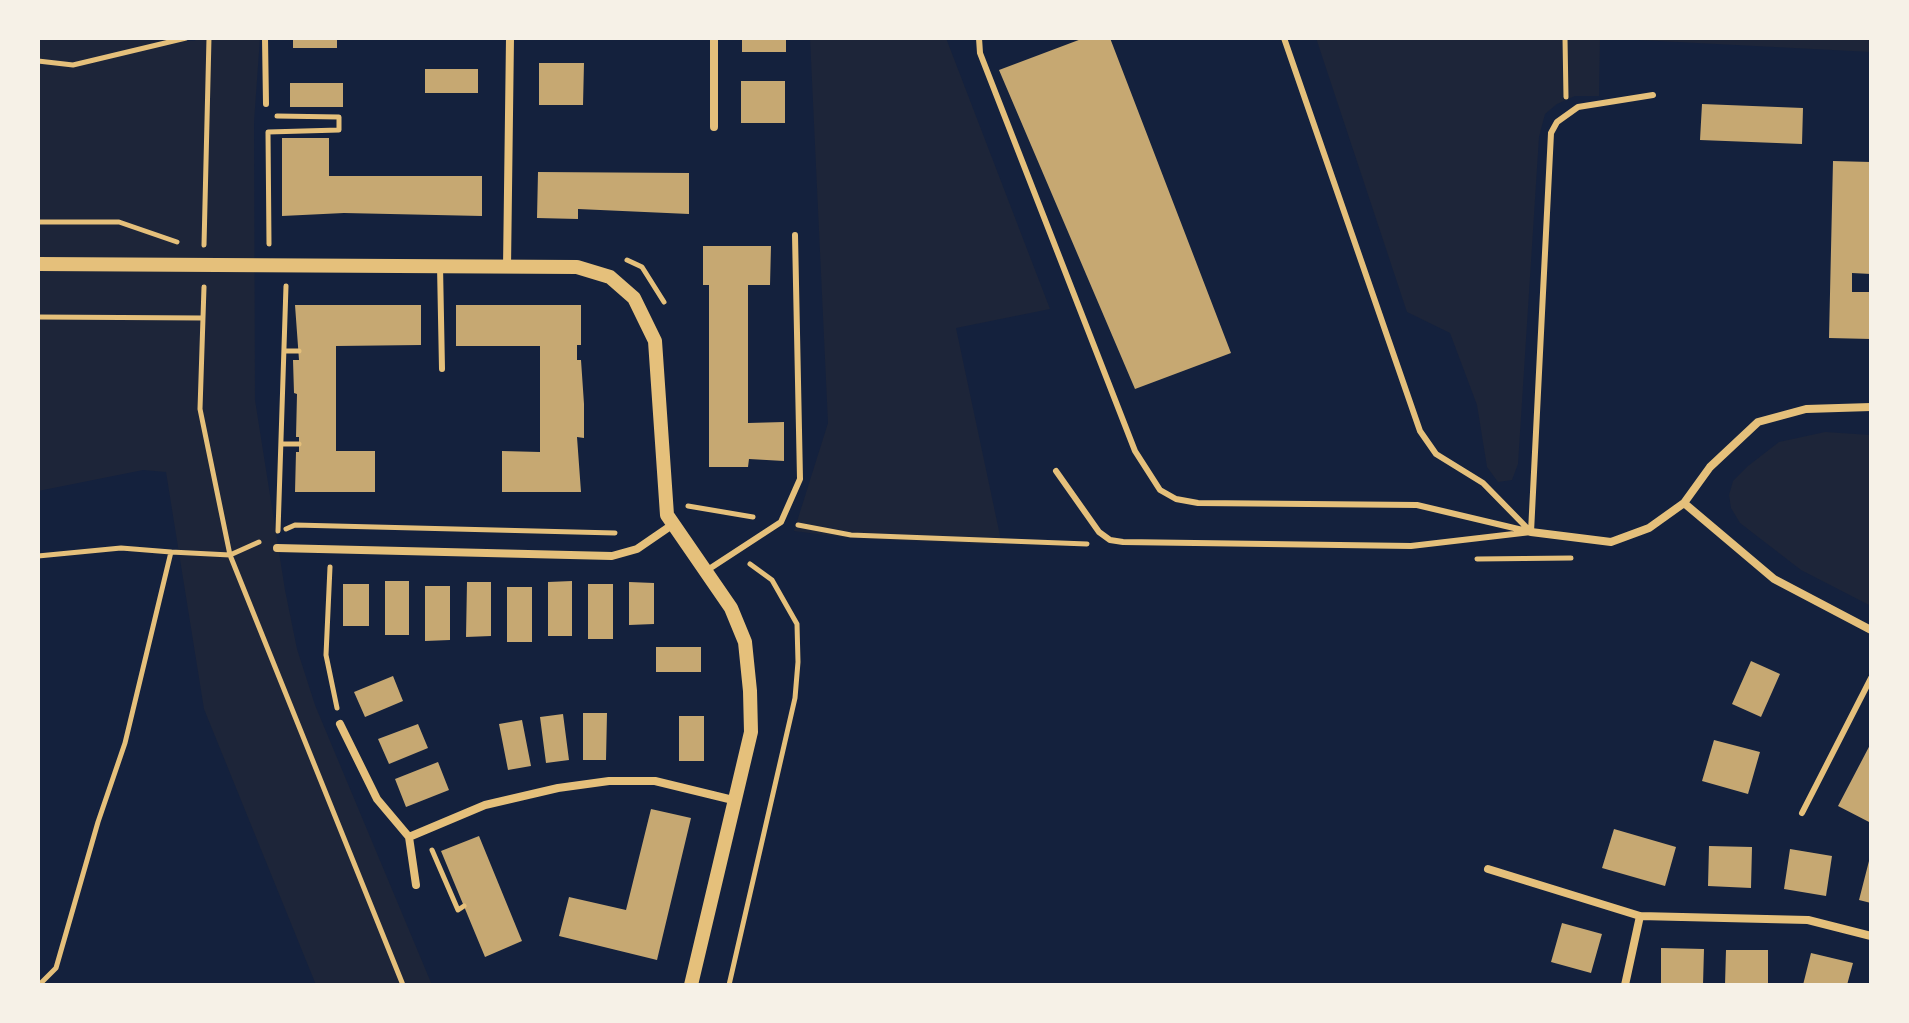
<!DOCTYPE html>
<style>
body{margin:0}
#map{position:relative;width:1909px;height:1023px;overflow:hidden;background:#14213d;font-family:"Space Grotesk",sans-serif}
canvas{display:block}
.frame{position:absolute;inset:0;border:40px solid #f6f1e7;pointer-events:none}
</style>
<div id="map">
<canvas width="1909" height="1023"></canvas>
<div class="frame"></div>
</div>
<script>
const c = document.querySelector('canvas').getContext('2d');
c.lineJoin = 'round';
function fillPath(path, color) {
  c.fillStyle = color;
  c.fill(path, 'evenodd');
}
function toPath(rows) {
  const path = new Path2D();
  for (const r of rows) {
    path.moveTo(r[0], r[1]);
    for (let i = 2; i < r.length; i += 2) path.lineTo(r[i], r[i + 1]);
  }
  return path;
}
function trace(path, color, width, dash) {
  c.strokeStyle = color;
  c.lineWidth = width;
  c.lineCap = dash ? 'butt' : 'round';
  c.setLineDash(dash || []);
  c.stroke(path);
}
const green = toPath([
 [38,38,195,41,196,38,260,38,254,122,255,400,285,590,297,649,315,705,432,985,316,985,204,709,166,472,143,470,38,491],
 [810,38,946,38,1050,309,956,328,1002,545,849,538,794,531,828,423],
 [1316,38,1871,38,1871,52,1600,38,1599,96,1575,96,1557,104,1545,114,1539,137,1518,464,1512,480,1498,482,1487,467,1477,405,1450,333,1407,312],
 [1825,432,1871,435,1871,606,1801,570,1740,523,1731,508,1729,495,1733,481,1748,466,1779,442]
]);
const building = toPath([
 [293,38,337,38,337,48,293,48],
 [742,38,786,38,786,52,742,52],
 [1084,38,1110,38,1231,353,1135,389,999,70],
 [539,63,584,63,583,105,539,105],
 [425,69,478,69,478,93,425,93],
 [741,81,785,81,785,123,741,123],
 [290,83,343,83,343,107,290,107],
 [1702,104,1803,108,1802,144,1700,140],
 [282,138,329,138,329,176,482,176,482,216,344,213,282,216],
 [1833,161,1871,162,1871,274,1852,273,1852,292,1871,292,1871,339,1829,338],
 [538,172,689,173,689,214,578,209,578,219,537,218],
 [703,246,771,246,770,285,748,285,748,423,784,422,784,461,749,459,748,467,709,467,709,285,703,285],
 [295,305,421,305,421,345,336,346,336,451,375,451,375,492,295,492,296,452,299,452,299,437,296,437,297,394,294,393,293,360,299,360],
 [456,305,581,305,581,345,577,345,577,360,581,360,584,404,584,438,577,437,581,492,502,492,502,451,540,452,540,346,456,346],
 [385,581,409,581,409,635,385,635],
 [572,581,572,636,548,636,548,582],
 [467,582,491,582,491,636,466,637],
 [629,582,654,583,654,624,629,625],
 [343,584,369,584,369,626,343,626],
 [588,584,613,584,613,639,588,639],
 [425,586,450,586,450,640,425,641],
 [507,587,532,587,532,642,507,642],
 [656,647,701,647,701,672,656,672],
 [1751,661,1780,674,1761,717,1732,704],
 [393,676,403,701,365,717,354,692],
 [583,713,607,713,606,760,583,760],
 [563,714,569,760,546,763,540,717],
 [679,716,704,716,704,761,679,761],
 [522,720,531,766,508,770,499,724],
 [418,724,428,748,389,764,378,739],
 [1714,740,1760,752,1748,794,1702,781],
 [1871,743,1871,823,1838,806],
 [438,762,449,790,406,807,395,779],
 [651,809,691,818,657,960,559,936,569,897,626,910],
 [1614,829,1676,847,1665,886,1602,868],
 [479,836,522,941,485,957,441,851],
 [1709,846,1752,847,1751,888,1708,886],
 [1790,849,1832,856,1826,896,1784,889],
 [1869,861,1871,862,1871,903,1859,900],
 [1562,923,1602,934,1591,973,1551,962],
 [1661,948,1704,949,1703,985,1661,985],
 [1726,950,1768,950,1768,985,1725,985],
 [1811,953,1853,963,1847,985,1803,985]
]);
const path = toPath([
 [1565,38,1566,97],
 [38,61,73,65,186,38],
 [38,222,119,222,177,242],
 [269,244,268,132,339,130,339,117,277,116],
 [204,245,209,38],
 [627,260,642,267,664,302],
 [204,287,200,409,230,555,403,985],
 [38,317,203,318],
 [284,351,299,351],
 [281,444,299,444],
 [688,506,753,517],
 [798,525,851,535,1087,544],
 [286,529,295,525,615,533],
 [278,531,286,286],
 [38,556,121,548,171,552],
 [1477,559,1571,558],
 [330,567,326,655,337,708],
 [432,850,458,910,464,906],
 [39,985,56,968,98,822,125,743,171,552,230,555,259,542],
 [729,985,795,698,798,662,797,624,772,580,750,564]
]);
const service = toPath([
 [265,38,266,104],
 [979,38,980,53,1135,451,1160,490,1176,499,1198,503,1417,505,1531,532,1483,483,1436,454,1420,431,1284,38],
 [440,266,442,369],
 [1056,471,1099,532,1110,540,1123,542,1411,546,1531,532,1551,133,1557,122,1578,107,1653,95],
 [706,571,781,522,800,479,795,235],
 [1802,813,1871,678]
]);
const minor = toPath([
 [714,38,714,127],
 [507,267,510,38],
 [1684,503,1774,579,1871,630],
 [1531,532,1611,542,1649,528,1684,503,1710,467,1758,422,1806,409,1871,407],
 [277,548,612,556,637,549,672,525],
 [340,724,377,799,409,837,416,885],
 [409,837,485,805,558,788,609,781,655,781,733,800],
 [1488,869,1640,916,1808,920,1871,936],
 [1625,985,1640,916]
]);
const tertiary = toPath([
 [38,264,577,267,610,277,634,298,655,341,667,515,731,608,745,642,750,691,751,732,691,985]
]);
fillPath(green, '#1d2539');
fillPath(building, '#c6a872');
trace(path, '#e5c07b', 5);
trace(service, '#e5c07b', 6);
trace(minor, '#e5c07b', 8);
trace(tertiary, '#e5c07b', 14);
</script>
